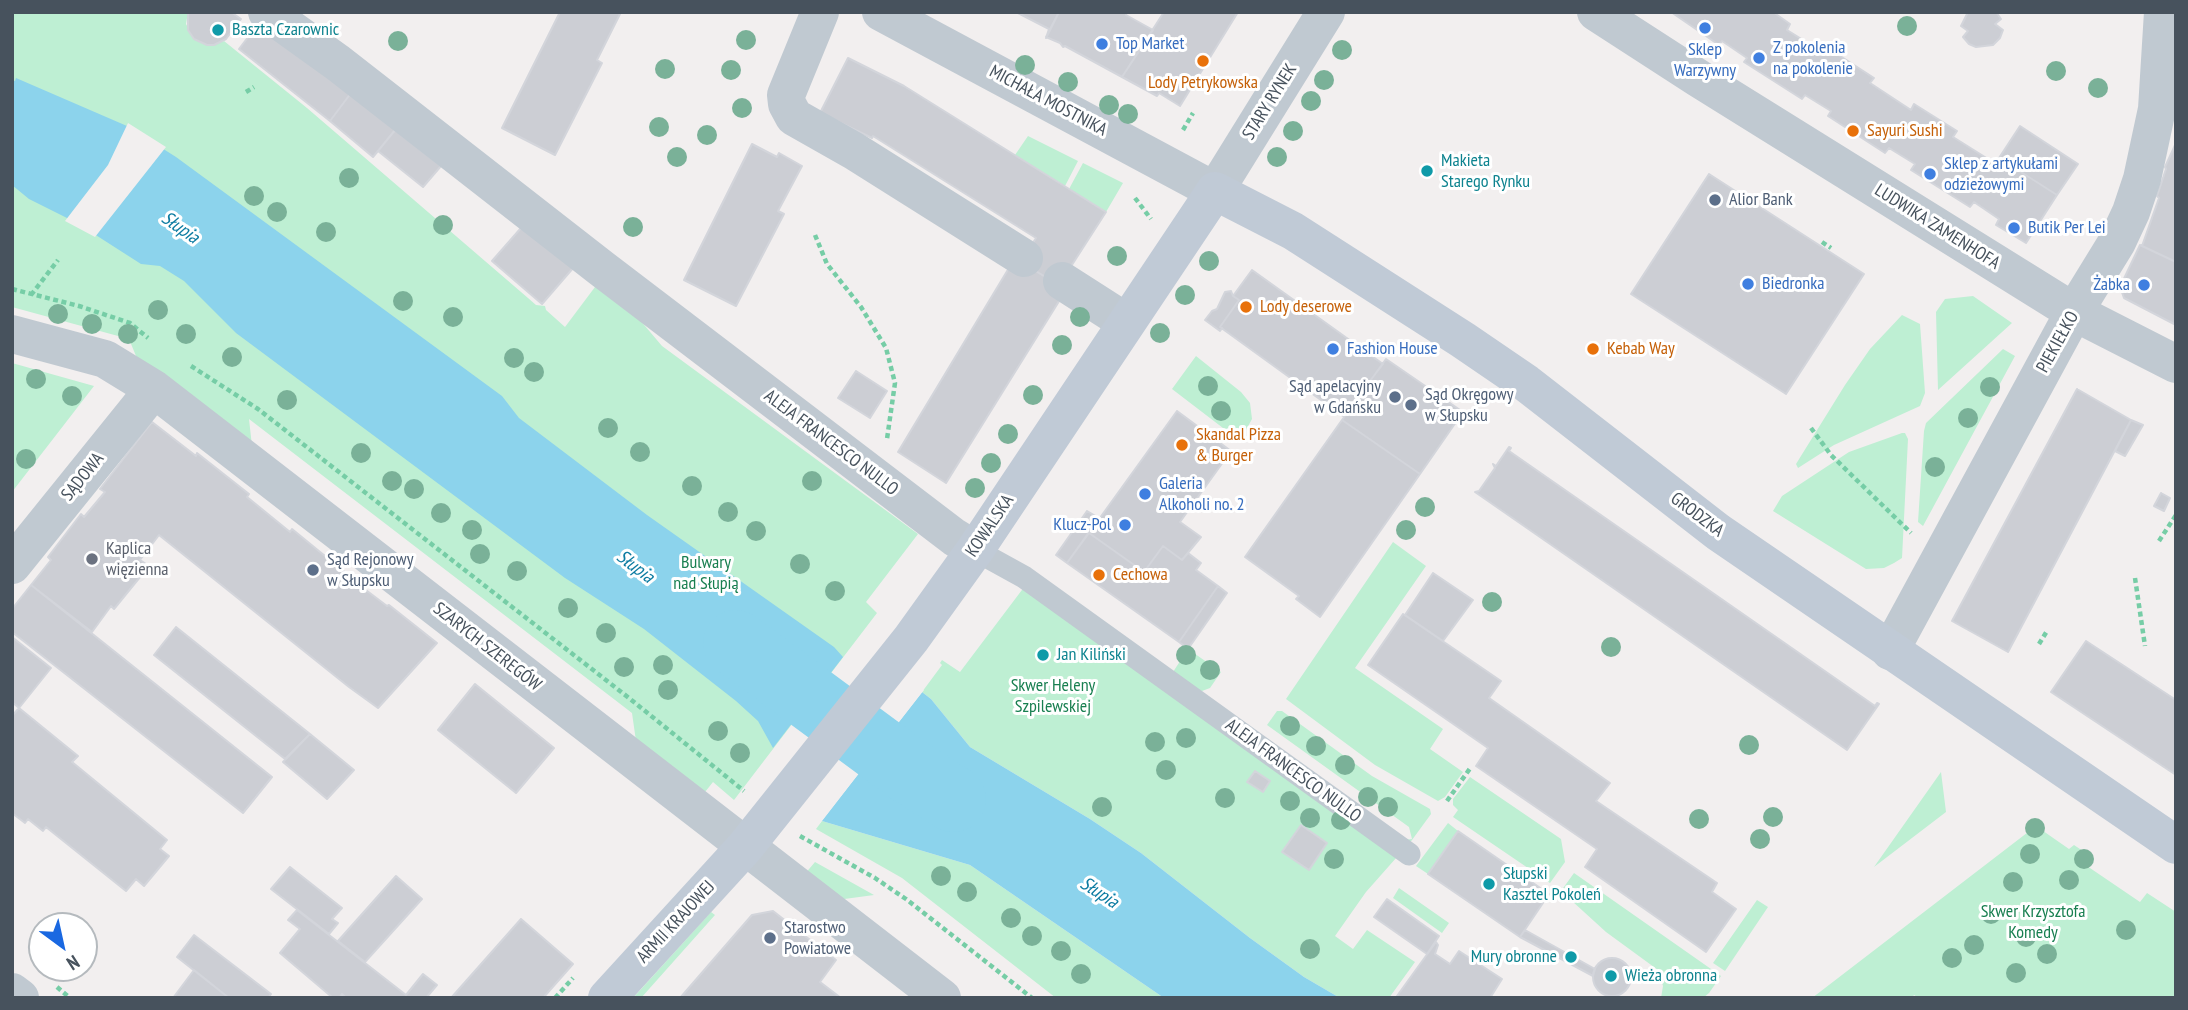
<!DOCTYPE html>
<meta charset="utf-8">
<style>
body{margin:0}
#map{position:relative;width:2188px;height:1010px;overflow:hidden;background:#f2efef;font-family:"PT Sans Narrow",sans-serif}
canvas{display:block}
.frame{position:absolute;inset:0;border:14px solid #47525d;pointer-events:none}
.north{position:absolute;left:28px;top:912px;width:70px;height:70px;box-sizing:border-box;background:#fff;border:2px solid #b5babe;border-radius:50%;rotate:147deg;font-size:19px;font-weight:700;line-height:28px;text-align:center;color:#47525d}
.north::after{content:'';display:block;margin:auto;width:24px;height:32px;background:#1a68e1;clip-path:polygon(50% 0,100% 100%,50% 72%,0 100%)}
</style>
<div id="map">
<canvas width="2188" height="1010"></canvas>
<div class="frame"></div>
<div class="north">N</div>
</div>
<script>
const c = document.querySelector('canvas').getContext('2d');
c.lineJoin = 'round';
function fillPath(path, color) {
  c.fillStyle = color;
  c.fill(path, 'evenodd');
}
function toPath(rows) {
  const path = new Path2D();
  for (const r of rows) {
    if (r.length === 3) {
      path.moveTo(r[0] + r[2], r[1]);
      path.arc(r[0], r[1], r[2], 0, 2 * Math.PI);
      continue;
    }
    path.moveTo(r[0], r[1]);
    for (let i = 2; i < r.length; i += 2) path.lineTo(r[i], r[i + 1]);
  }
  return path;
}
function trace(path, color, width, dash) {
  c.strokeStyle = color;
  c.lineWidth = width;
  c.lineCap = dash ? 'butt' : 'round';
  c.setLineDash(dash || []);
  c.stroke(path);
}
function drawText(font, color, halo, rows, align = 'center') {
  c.font = font + ' "PT Sans Narrow",sans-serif';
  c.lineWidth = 6;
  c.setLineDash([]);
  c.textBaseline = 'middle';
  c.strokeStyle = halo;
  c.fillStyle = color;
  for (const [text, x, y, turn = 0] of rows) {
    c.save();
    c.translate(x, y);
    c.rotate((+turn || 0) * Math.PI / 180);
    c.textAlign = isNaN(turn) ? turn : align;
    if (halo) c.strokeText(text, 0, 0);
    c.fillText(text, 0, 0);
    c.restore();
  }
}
const green = toPath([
 [12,12,188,12,186,24,194,39,207,45,214,45,224,41,307,108,528,298,536,305,545,306,546,310,565,327,598,283,634,313,662,346,918,534,866,602,877,613,734,800,713,782,701,797,637,748,632,713,249,419,253,455,136,356,129,339,12,307],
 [1028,136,1078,161,1065,186,1015,155],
 [1083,163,1123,183,1106,212,1069,189],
 [1973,296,2012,323,1938,390,1936,312,1945,299],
 [1902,315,1920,324,1925,393,1920,406,1834,445,1798,468,1796,464,1845,385,1870,349],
 [2003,349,2015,356,1923,526,1918,522,1924,431,1926,423],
 [1196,356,1241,392,1250,403,1252,419,1240,441,1172,389],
 [12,363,94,386,12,492],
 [1902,433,1905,433,1908,439,1902,558,1894,563,1884,568,1866,569,1773,511,1782,496,1849,452],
 [1393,542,1426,566,1355,668,1443,729,1430,749,1463,772,1445,797,1438,801,1375,765,1286,699],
 [1034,574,1173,672,1188,649,1221,672,1210,688,1202,691,1196,690,1403,840,1412,839,1409,827,1267,725,1277,711,1282,711,1372,776,1430,809,1431,814,1412,840,1366,892,1335,936,1353,949,1367,930,1415,962,1389,998,1340,998,1304,977,1250,938,1141,853,1090,819,970,747,931,699,922,692,942,665,940,663,942,660,960,672],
 [1941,772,1946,812,1874,867],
 [1470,777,1561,839,1565,862,1550,883,1453,817,1458,810,1453,805,1453,799],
 [822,821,970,865,1164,998,1056,998,902,878,816,829],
 [1448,823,1458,831,1428,874,1416,866],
 [2036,826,2069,849,2074,845,2092,857,2087,866,2140,902,2147,893,2176,912,2176,998,1919,998,1914,995,1912,998,1812,998],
 [815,862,874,895,837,900,804,875],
 [1574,873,1721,976,1709,993,1703,998,1661,998,1663,986,1658,970,1606,932,1561,891],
 [1399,888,1449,923,1442,933,1393,898],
 [1757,900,1768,907,1725,971,1713,963],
 [711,912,715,915,641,998,633,998]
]);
const water = toPath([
 [16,78,127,126,176,157,502,396,519,418,647,515,834,647,843,657,773,748,758,721,736,701,644,629,565,578,236,333,184,281,160,266,141,264,77,223,29,199,12,185,12,80,15,81],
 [922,692,931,699,970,747,1090,819,1141,853,1250,938,1304,977,1340,998,1164,998,970,865,822,821]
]);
const pier = toPath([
 [128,123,166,147,95,237,65,221,108,165],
 [921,689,924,690,820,823,819,819]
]);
const river = toPath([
 [736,643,908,770,953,799]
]);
const building = toPath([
 [188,12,231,12,241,19,226,39,214,45,207,45,194,39,188,30,188,12],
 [560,12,616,12,620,14,597,60,602,63,555,155,502,128,560,12],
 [1016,12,1059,12,1046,38,1049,29,1016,12],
 [1059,12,1127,12,1126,15,1153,30,1122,77,1065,46,1063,47,1060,43,1046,37,1059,12],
 [1164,12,1238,12,1180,106,1159,93,1157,96,1122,77,1164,12],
 [1671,12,1773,12,1790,24,1787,30,1827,55,1831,50,1874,78,1870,83,1911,110,1914,104,1957,131,1953,137,1996,164,1999,158,2057,195,2026,243,1996,225,1999,219,1974,202,1970,207,1911,170,1915,164,1889,148,1885,153,1828,116,1831,111,1805,95,1802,99,1744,62,1747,58,1722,41,1719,45,1671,12],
 [1968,12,1996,12,2001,19,1995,24,2003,30,2000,38,1993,45,1976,47,1969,44,1963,37,1968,31,1961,26,1968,12],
 [261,20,351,93,330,121,239,49,261,20],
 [848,58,904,86,1106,212,1059,285,1021,262,1036,238,873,136,872,138,820,113,848,58],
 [351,93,396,129,373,157,330,121,351,93],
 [2020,126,2078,164,2057,195,1999,158,2020,126],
 [395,130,441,166,423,187,378,151,395,130],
 [2176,143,2176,262,2142,246,2159,198,2157,196,2166,169,2165,167,2176,143],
 [752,144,777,157,779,153,802,166,778,211,784,214,736,306,684,280,752,144],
 [1709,174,1864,274,1786,394,1631,294,1709,174],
 [521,228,574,267,542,304,492,261,521,228],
 [2140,245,2176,262,2176,325,2124,298,2120,287,2140,245],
 [1015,258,1066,290,946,483,898,452,1015,258],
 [1252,270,1383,364,1343,416,1220,327,1239,300,1233,296,1252,270],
 [1231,291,1233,296,1239,300,1220,327,1222,328,1220,331,1205,320,1212,311,1217,309,1225,292,1231,291],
 [1386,359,1463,412,1420,474,1342,420,1386,359],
 [856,371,887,391,870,418,838,398,856,371],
 [2077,389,2131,420,2008,652,1952,621,2077,389],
 [1177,411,1231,451,1180,522,1201,537,1182,560,1163,546,1144,572,1089,533,1177,411],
 [1342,420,1420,474,1320,617,1296,599,1299,596,1245,557,1342,420],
 [2131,420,2143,425,2125,456,2115,451,2131,420],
 [152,422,196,456,197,453,249,494,247,497,290,532,292,529,347,574,346,575,387,606,389,605,437,643,378,708,349,687,159,535,140,560,149,566,114,609,111,606,92,632,31,585,51,560,48,557,81,514,84,517,105,492,100,489,152,422],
 [1509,447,1511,448,1509,451,1875,706,1877,703,1879,704,1847,750,1475,492,1479,491,1495,468,1493,464,1496,466,1509,447],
 [2161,493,2170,498,2164,511,2154,506,2161,493],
 [1087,511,1099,518,1067,563,1056,555,1087,511],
 [1089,533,1144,572,1163,546,1182,560,1188,553,1201,563,1196,570,1218,586,1179,642,1067,563,1089,533],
 [1433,573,1473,600,1443,641,1405,615,1433,573],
 [31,585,272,777,243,813,12,632,12,609,31,585],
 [1218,586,1227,593,1188,649,1179,642,1218,586],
 [1403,614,1501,681,1489,698,1610,783,1596,801,1717,883,1712,892,1736,909,1706,952,1585,867,1597,849,1476,766,1488,748,1368,665,1403,614],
 [176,627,310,734,285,759,154,655,176,627],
 [12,637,51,668,19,708,12,702,12,637],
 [2086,641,2176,700,2176,775,2051,692,2086,641],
 [475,684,554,748,516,793,438,730,475,684],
 [19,708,78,756,72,762,167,840,160,849,169,856,144,886,136,879,126,891,46,827,43,831,28,819,25,823,12,813,12,716,19,708],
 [310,734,354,770,327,799,283,762,310,734],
 [1255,771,1270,781,1263,792,1247,782,1255,771],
 [1301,825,1327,843,1309,870,1282,852,1301,825],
 [1458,831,1549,894,1520,937,1428,874,1458,831],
 [290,867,342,908,332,919,338,923,329,934,271,889,290,867],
 [396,876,422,899,365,962,338,941,396,876],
 [1387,899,1439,936,1427,954,1374,917,1387,899],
 [297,910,406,995,423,974,437,985,426,998,346,998,342,994,339,998,333,998,280,953,300,929,288,920,297,910],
 [773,911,836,960,820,982,841,998,680,998,752,915,773,911],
 [521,919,573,964,543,998,451,998,521,919],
 [1525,930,1595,969,1593,976,1520,937,1525,930],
 [194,935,271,994,268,998,229,998,177,957,194,935],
 [1436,942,1438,945,1435,954,1450,964,1459,951,1502,979,1490,998,1400,998,1397,996,1436,942],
 [1612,977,19],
 [194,970,229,998,173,998,194,970]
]);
const path = toPath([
 [246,92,254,87],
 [1183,130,1193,113],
 [1135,198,1151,219],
 [815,235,827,264,861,307,886,348,895,383,887,439],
 [1822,242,1831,248],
 [12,289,79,306,130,323,148,338],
 [31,295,58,260],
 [191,366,258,409,629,698,744,791],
 [1811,428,1831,455,1911,533],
 [2159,541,2176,515],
 [2135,578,2145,646],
 [2039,644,2047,631],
 [1447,801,1471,767],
 [800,836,875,878,906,899,1032,998],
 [57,987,70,998],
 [555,998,573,978]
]);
const lane = toPath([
 [975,550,1024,577,1409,854]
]);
const street = toPath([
 [267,12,338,63,601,268,954,537,975,550],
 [820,12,786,95,787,104,794,117,854,151,1024,258],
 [881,12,1215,191,1326,12],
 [1596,12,1698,78,2074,312,2176,364],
 [1062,281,1126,322],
 [12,334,105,359,154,389,942,998],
 [12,565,154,389],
 [1890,651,2074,312,2117,242,2131,212,2142,179,2157,109,2163,12],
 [12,992,20,998]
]);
const secondary = toPath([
 [607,998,745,847,911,639,975,550,1215,191,1293,231,1463,340,1526,383,1718,532,2176,845]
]);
const trees = [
 [1907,26],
 [746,40],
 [398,41],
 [1342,50],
 [1025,65],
 [665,69],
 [731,70],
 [2056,71],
 [1324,80],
 [1068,82],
 [2098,88],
 [1311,101],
 [1109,105],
 [742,108],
 [1128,114],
 [659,127],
 [1293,131],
 [707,135],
 [677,157],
 [1277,157],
 [349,178],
 [254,196],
 [277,212],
 [443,225],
 [633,227],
 [326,232],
 [1117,256],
 [1209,261],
 [1185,295],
 [403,301],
 [158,310],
 [58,314],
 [453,317],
 [1080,317],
 [92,324],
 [1160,333],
 [128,334],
 [186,334],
 [1062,345],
 [232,357],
 [514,358],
 [534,372],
 [36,379],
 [1208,386],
 [1990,387],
 [1033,395],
 [72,396],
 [287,400],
 [1221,411],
 [1968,418],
 [608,428],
 [1008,434],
 [640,452],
 [361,453],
 [26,459],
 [991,463],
 [1935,467],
 [392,481],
 [812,481],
 [692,486],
 [975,488],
 [414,489],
 [1425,507],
 [728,512],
 [441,513],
 [472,530],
 [1406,530],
 [756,531],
 [480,554],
 [800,564],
 [517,571],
 [835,591],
 [1492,602],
 [568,608],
 [606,633],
 [1611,647],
 [1186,655],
 [663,665],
 [624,667],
 [1210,670],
 [668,690],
 [1290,726],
 [718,731],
 [1186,738],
 [1155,742],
 [1749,745],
 [1316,746],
 [740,753],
 [1345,765],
 [1166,770],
 [1368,797],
 [1225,798],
 [1290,801],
 [1102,807],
 [1388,807],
 [1773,817],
 [1310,818],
 [1699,819],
 [1341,820],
 [2035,828],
 [1760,839],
 [2030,854],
 [1334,859],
 [2084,859],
 [941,876],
 [2069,880],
 [2013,882],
 [967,892],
 [1991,914],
 [1011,918],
 [2126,930],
 [1032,936],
 [2026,937],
 [1974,945],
 [1310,949],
 [1061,951],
 [2047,954],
 [1952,958],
 [2016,973],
 [1081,974]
];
const markers = [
 [1705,28,7,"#3f7fe0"],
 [218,30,7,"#0f9aa8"],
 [1102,44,7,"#3f7fe0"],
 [1759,58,7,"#3f7fe0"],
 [1203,61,7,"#e8710a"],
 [1853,131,7,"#e8710a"],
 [1427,171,7,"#0f9aa8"],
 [1930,174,7,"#3f7fe0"],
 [1715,200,7,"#5c6f8a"],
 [2014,228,7,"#3f7fe0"],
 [1748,284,7,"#3f7fe0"],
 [2144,285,7,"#3f7fe0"],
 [1246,307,7,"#e8710a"],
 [1333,349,7,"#3f7fe0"],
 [1593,349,7,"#e8710a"],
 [1395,397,7,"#5c6f8a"],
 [1411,405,7,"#5c6f8a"],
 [1182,445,7,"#e8710a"],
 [1145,494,7,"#3f7fe0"],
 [1125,525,7,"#3f7fe0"],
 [92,559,7,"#6b7280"],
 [313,570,7,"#5c6f8a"],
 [1099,575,7,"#e8710a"],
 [1043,655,7,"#0f9aa8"],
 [1489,884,7,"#0f9aa8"],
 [770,938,7,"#5c6f8a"],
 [1571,957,7,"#0f9aa8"],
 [1611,976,7,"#0f9aa8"]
];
const cultureNames = [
 ["Baszta Czarownic",232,30],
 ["Makieta",1441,161],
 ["Starego Rynku",1441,182],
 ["Jan Kiliński",1057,655],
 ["Słupski",1503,874],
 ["Kasztel Pokoleń",1503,895],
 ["Mury obronne",1557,957,"right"],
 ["Wieża obronna",1625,976]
];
const shopNames = [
 ["Top Market",1116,44],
 ["Z pokolenia",1773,48],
 ["na pokolenie",1773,69],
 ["Sklep",1705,50,"center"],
 ["Warzywny",1705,71,"center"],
 ["Sklep z artykułami",1944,164],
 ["odzieżowymi",1944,185],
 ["Butik Per Lei",2028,228],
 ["Biedronka",1762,284],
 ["Żabka",2130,285,"right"],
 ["Fashion House",1347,349],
 ["Galeria",1159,484],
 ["Alkoholi no. 2",1159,505],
 ["Klucz-Pol",1111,525,"right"]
];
const foodNames = [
 ["Lody Petrykowska",1203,83,"center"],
 ["Sayuri Sushi",1867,131],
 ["Lody deserowe",1260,307],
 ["Kebab Way",1607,349],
 ["Skandal Pizza",1196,435],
 ["& Burger",1196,456],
 ["Cechowa",1113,575]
];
const streetNames = [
 ["MICHAŁA MOSTNIKA",1048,101,28],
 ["STARY RYNEK",1270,102,-58],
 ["LUDWIKA ZAMENHOFA",1937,227,32],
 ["PIEKIEŁKO",2058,342,-61],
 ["ALEJA FRANCESCO NULLO",831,443,37],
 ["SĄDOWA",83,477,-51],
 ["GRODZKA",1697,515,37],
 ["KOWALSKA",990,526,-56],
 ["SZARYCH SZEREGÓW",487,647,38],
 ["ALEJA FRANCESCO NULLO",1293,771,36],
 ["ARMII KRAJOWEJ",676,922,-47]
];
const serviceNames = [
 ["Alior Bank",1729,200],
 ["Sąd apelacyjny",1381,387,"right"],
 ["w Gdańsku",1381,408,"right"],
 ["Sąd Okręgowy",1425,395],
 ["w Słupsku",1425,416],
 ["Sąd Rejonowy",327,560],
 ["w Słupsku",327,581],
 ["Starostwo",784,928],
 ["Powiatowe",784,949]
];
const worshipNames = [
 ["Kaplica",106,549],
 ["więzienna",106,570]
];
const parkNames = [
 ["Bulwary",706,563],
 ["nad Słupią",706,584],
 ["Skwer Heleny",1053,686],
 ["Szpilewskiej",1053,707],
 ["Skwer Krzysztofa",2033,912],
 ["Komedy",2033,933]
];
const waterNames = [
 ["Słupia",180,228,35],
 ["Słupia",635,567,37],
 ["Słupia",1099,893,33]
];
fillPath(green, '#beefd3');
fillPath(water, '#8cd3ec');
fillPath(pier, '#f2efef');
trace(river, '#8cd3ec', 66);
fillPath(building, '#ccced4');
trace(building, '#d3d5db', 2);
trace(path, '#76cda6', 4.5, [5, 3.5]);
trace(lane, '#c0c9d1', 23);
trace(street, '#c0c9d1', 38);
trace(secondary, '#c0cad6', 38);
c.fillStyle = '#7ab198';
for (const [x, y] of trees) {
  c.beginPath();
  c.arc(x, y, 10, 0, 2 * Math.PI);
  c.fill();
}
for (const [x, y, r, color] of markers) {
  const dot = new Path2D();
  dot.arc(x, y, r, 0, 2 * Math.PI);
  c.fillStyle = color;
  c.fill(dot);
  trace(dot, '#fff', 2.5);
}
drawText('18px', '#0d838f', '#fff', cultureNames, 'left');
drawText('18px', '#366cbe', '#fff', shopNames, 'left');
drawText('18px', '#c56008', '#fff', foodNames, 'left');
drawText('18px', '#47525d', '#fff', streetNames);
drawText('18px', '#4e5e75', '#fff', serviceNames, 'left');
drawText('18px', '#5b616d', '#fff', worshipNames, 'left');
drawText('18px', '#187f50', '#fff', parkNames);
drawText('italic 19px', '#0d7ca2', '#fff', waterNames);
</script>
